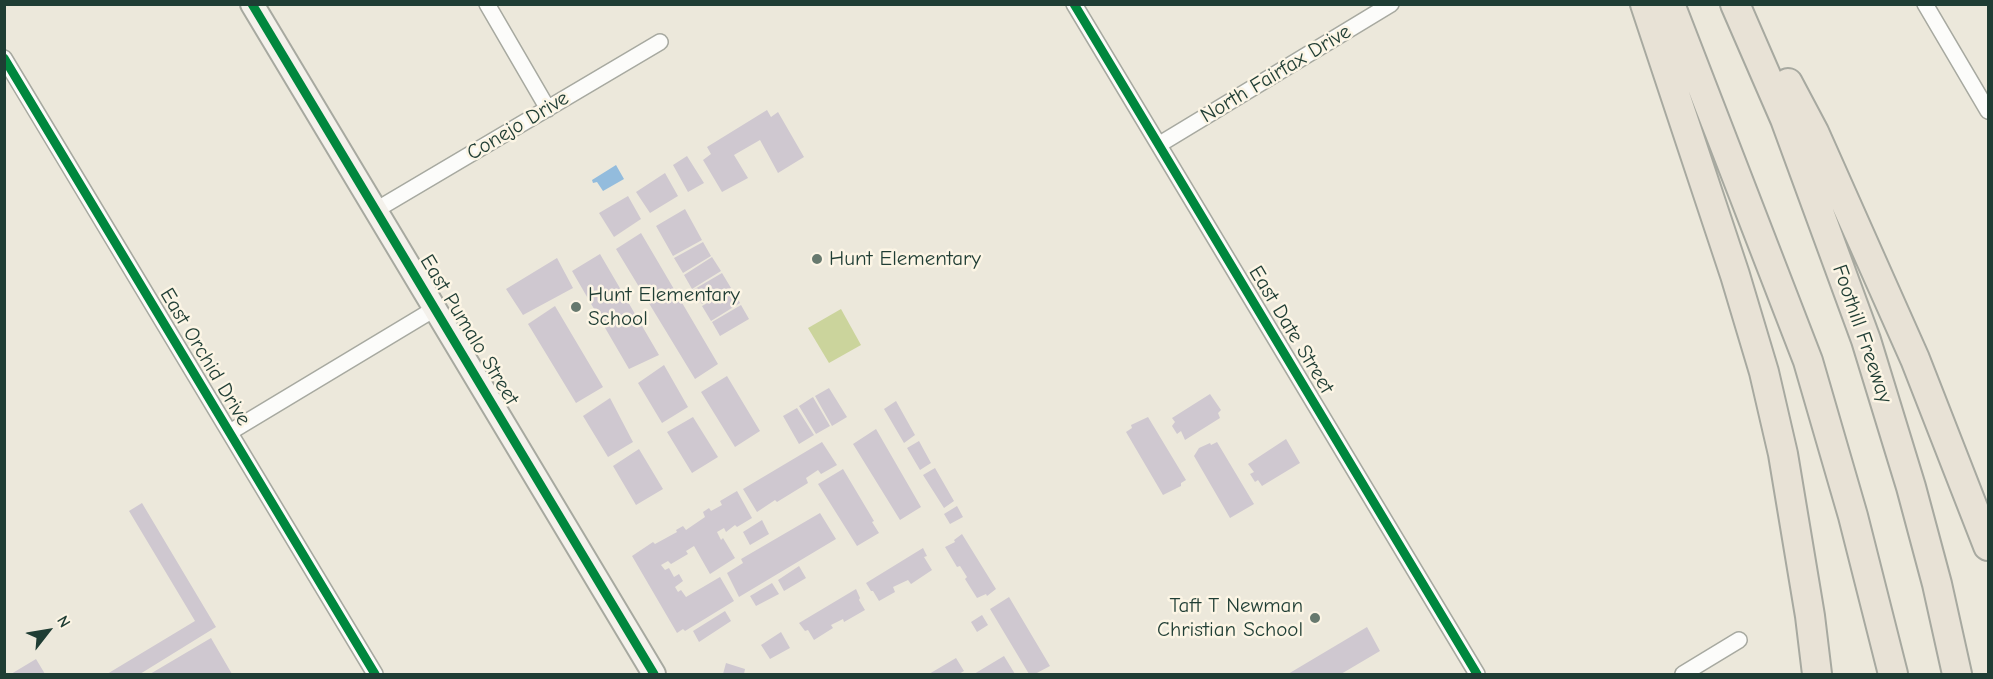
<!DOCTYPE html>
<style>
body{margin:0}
#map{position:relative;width:1993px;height:679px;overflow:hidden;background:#ece8db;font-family:"Comic Neue",sans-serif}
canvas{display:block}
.frame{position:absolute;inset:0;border:6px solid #1f3d34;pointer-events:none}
.north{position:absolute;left:18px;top:601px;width:60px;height:60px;-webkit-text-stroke:4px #fcf5e5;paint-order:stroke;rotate:59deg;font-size:16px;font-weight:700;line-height:24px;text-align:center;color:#1f3d34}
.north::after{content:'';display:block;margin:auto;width:21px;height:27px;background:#1f3d34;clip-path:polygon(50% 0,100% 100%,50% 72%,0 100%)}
</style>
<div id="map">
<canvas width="1993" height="679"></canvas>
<div class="frame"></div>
<div class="north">N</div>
</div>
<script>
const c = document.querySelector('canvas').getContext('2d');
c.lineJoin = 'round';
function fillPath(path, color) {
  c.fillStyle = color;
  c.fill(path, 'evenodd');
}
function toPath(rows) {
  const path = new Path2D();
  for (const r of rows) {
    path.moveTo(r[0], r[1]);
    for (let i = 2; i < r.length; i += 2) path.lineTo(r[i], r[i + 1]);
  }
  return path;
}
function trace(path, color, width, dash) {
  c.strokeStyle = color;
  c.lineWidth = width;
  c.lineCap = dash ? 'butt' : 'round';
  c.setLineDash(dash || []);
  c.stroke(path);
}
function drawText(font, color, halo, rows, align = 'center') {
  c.font = font + ' "Comic Neue",sans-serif';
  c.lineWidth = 5;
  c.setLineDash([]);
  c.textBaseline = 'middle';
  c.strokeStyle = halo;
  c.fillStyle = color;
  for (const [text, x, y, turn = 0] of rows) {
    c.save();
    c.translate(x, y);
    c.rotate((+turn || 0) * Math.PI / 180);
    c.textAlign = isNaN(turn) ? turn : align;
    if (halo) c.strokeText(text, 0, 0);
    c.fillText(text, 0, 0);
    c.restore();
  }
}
const green = toPath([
 [841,309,861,345,829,363,808,328]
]);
const water = toPath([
 [616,165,624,179,603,191,597,182,593,183,592,180]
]);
const building = toPath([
 [767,110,771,117,778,112,804,157,778,173,760,140,734,155,748,178,722,192,703,160,711,154,707,147],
 [687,156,704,183,688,192,673,165],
 [665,173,678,196,650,213,636,192],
 [628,196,641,219,614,237,599,213],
 [685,209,702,240,673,256,656,226],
 [641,233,718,364,695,379,616,249],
 [703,242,711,256,683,273,674,258],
 [600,254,659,355,629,369,572,271],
 [712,257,721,271,692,289,684,275],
 [557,258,573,288,523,315,506,289],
 [722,273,731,288,702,304,693,290],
 [732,289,740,303,711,321,702,306],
 [741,305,749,319,720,336,712,322],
 [555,306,603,387,576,403,528,324],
 [664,365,688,407,662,423,638,383],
 [727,376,760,431,735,447,701,392],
 [829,388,847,417,832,426,815,396],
 [1210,394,1221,410,1218,413,1220,418,1185,440,1181,431,1177,434,1172,426,1175,422,1172,418],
 [813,397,830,426,816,434,799,406],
 [610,398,633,442,608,457,583,416],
 [896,401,915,435,904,443,884,409],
 [797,408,814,435,799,444,783,416],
 [693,417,718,457,692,473,667,432],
 [1148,417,1186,480,1181,483,1181,486,1163,495,1126,432,1132,428,1131,425],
 [876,429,921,507,900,520,853,444],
 [1286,439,1300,463,1262,486,1258,480,1255,482,1250,474,1254,472,1248,464],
 [919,441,931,463,920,470,907,448],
 [822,442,837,465,821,474,818,470,806,478,808,483,777,502,775,500,757,512,743,489],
 [1217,442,1254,504,1230,518,1194,456,1199,448,1210,443,1211,445],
 [639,449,663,489,636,505,613,466],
 [935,468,954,501,944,508,923,475],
 [843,469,874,521,872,522,879,533,857,546,818,484],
 [737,491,752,518,737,527,735,525,726,532,724,528,717,532,721,540,723,538,735,558,710,574,694,546,686,551,688,554,671,564,668,561,661,565,665,570,669,568,674,577,679,574,683,581,675,587,678,592,681,590,686,597,720,577,734,601,685,631,683,629,677,633,632,556,653,542,655,544,677,532,676,530,683,526,686,530,705,517,703,512,709,508,711,511,722,505,720,501],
 [142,503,216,627,140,674,107,674,195,621,129,511],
 [957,506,963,517,950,524,944,514],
 [820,513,836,539,739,597,727,573,743,563,741,559],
 [762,520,769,534,750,545,743,532],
 [962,534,996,589,987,596,986,594,977,598,965,579,967,577,960,566,957,567,945,547,955,542,954,540],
 [923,548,927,556,924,557,932,570,911,584,908,580,893,587,895,592,879,601,873,591,871,591,866,583],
 [799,566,806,578,784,591,778,580],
 [772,583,779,594,756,606,750,596],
 [856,589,860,598,859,600,865,610,844,622,843,619,831,625,833,628,814,640,808,630,805,631,799,623],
 [1009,597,1050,666,1035,674,1029,674,990,609],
 [725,611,731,621,699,642,693,631],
 [982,615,988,625,977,632,971,622],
 [1367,627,1380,651,1341,674,1288,674],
 [781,632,790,648,770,659,761,645],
 [211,638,232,674,150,674],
 [1004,656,1015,674,974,674],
 [956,658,964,671,959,674,929,674],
 [36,659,45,674,11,674],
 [726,663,745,669,744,674,723,674]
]);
const street = toPath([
 [487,4,548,109],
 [1074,4,1477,674],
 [1925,4,1988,111],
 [4,58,375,674],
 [1160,144,1391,4],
 [376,210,660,42],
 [230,432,436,308],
 [1683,674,1739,640]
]);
const secondary = toPath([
 [252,4,654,674]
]);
const highway = toPath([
 [1645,4,1735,275,1764,372,1783,454,1810,616,1817,674],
 [1670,4,1808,361,1853,516,1893,674],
 [1735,4,1785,119,1866,340,1911,487,1937,584,1957,674],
 [1788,83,1814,132,1915,359,1988,546]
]);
const cycleway = toPath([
 [252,4,654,674],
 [1074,4,1477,674],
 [4,58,375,674]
]);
const markers = [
 [817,259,6,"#67796e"],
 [576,307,6,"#67796e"],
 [1315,618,6,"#67796e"]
];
const streetNames = [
 ["North Fairfax Drive",1276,74,-31],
 ["Conejo Drive",518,126,-31],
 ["East Pumalo Street",469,330,59],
 ["East Date Street",1291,330,59],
 ["Foothill Freeway",1862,334,71],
 ["East Orchid Drive",205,357,59]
];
const poiNames = [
 ["Hunt Elementary",829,259],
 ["Hunt Elementary",588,295],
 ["School",588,319],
 ["Taft T Newman",1303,606,"right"],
 ["Christian School",1303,630,"right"]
];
fillPath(green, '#cbd49c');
fillPath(water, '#93bcdd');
fillPath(building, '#cfc8d0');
trace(street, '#a7a9a0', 18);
trace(secondary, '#a7a9a0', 26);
trace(highway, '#a7a9a0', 32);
trace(street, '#fcfcfa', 15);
trace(secondary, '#f4f1eb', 22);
trace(highway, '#e8e2d6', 28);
trace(cycleway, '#00873e', 9);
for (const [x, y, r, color] of markers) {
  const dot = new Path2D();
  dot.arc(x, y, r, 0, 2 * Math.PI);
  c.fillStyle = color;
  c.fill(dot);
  trace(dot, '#fcf5e5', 2);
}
drawText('21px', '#1f3d34', '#fcf5e5', streetNames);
drawText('21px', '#1f3d34', '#fcf5e5', poiNames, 'left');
</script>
